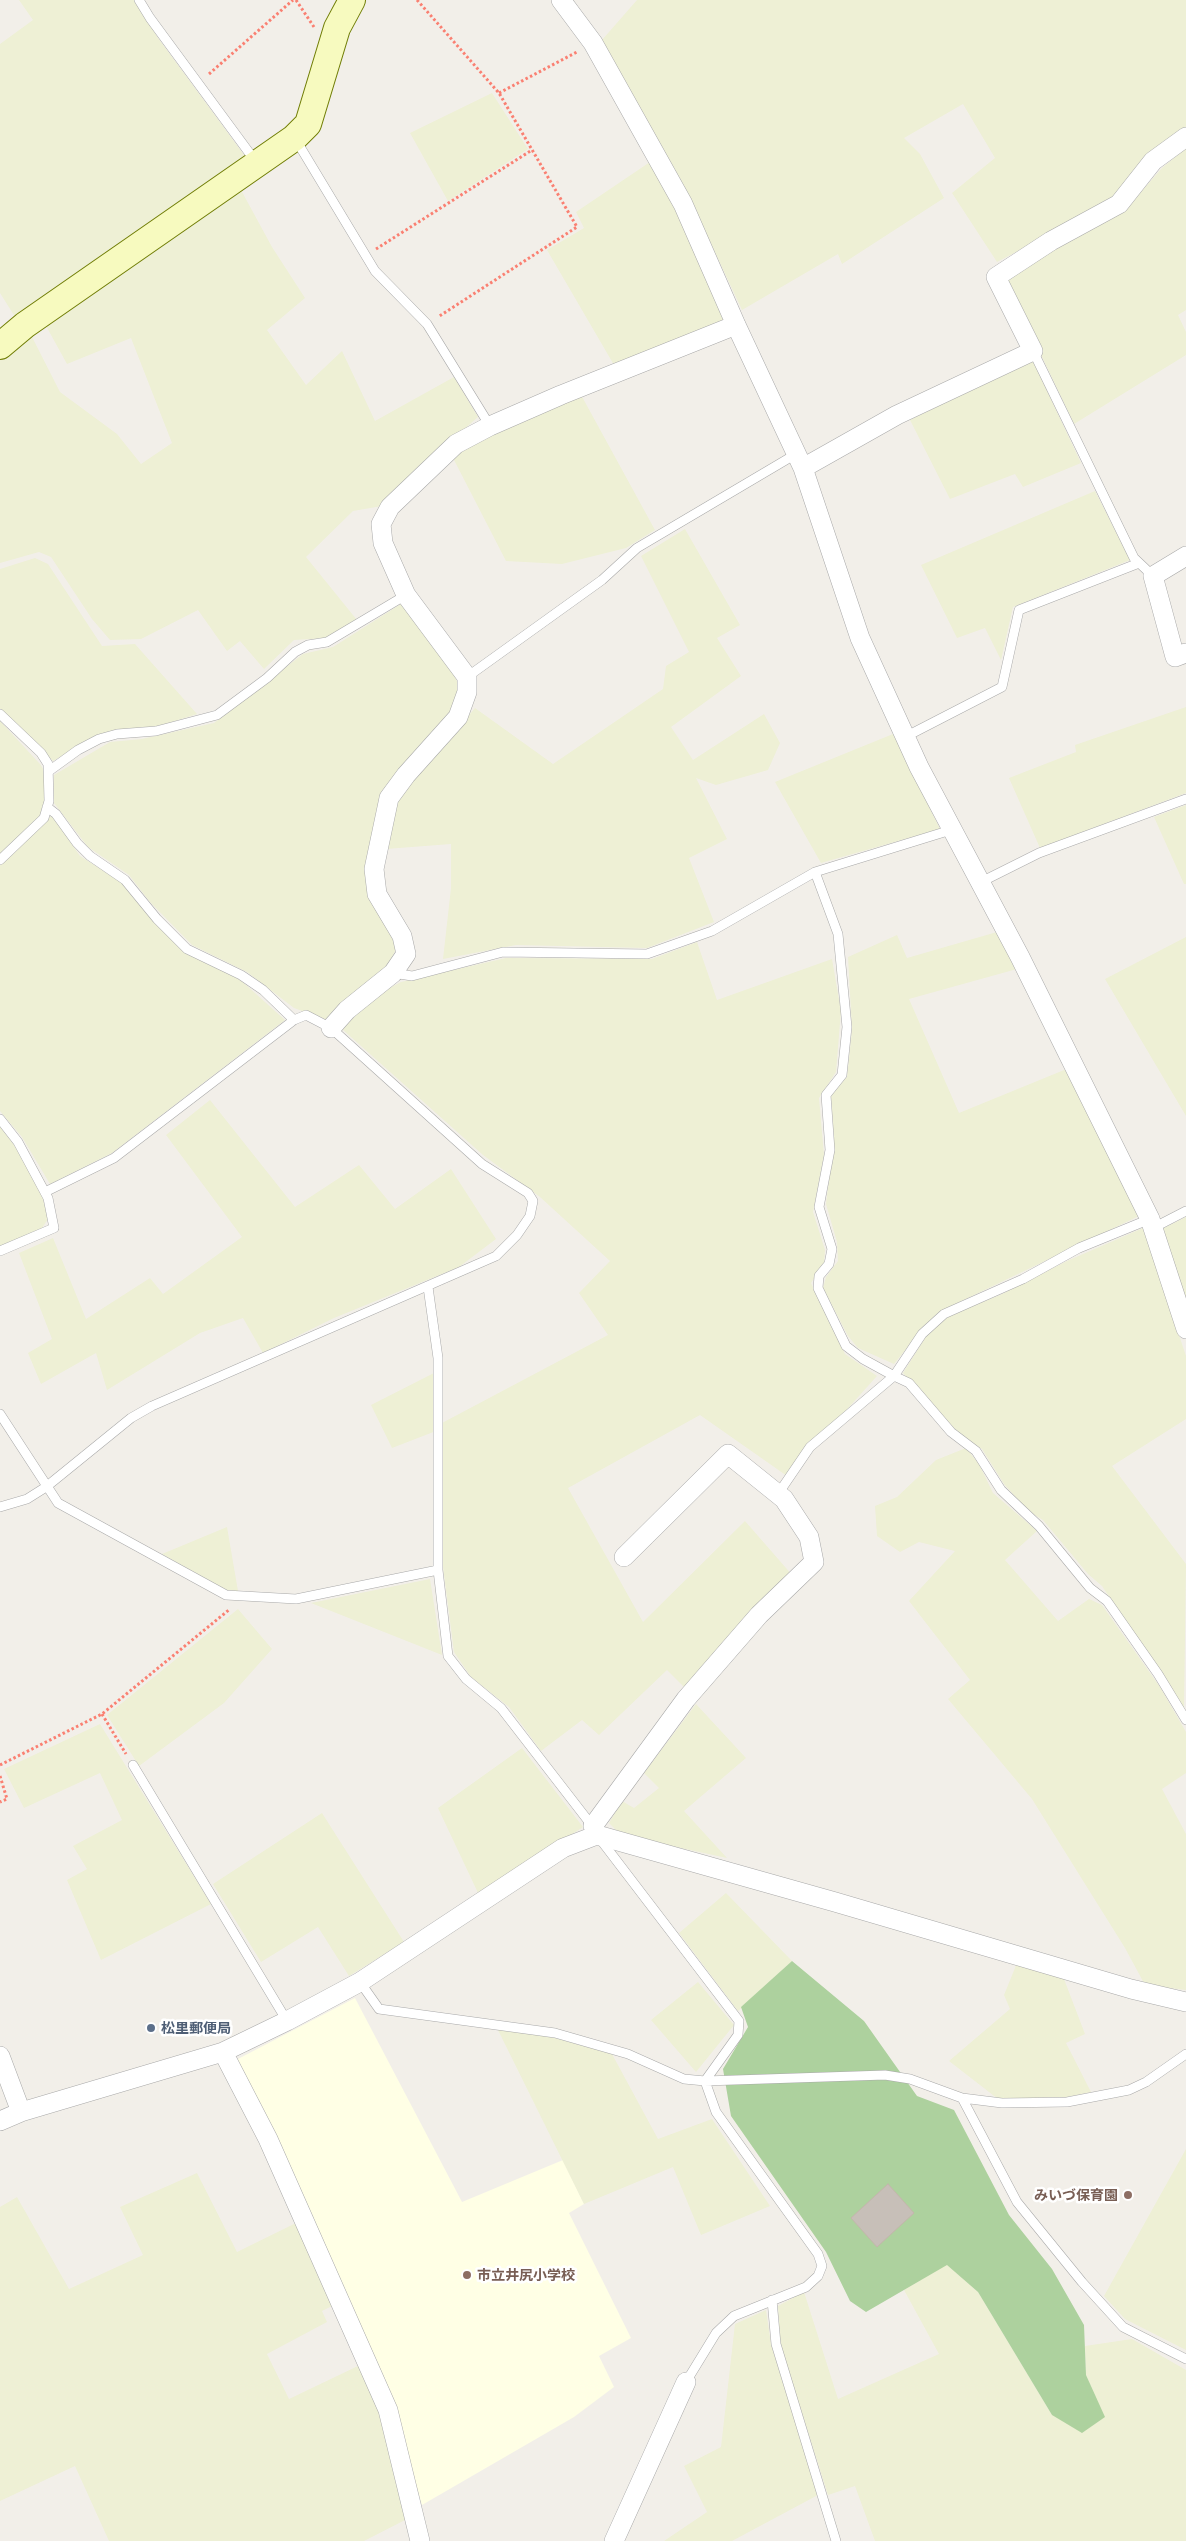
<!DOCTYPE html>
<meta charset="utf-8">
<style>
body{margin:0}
canvas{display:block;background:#f2efe9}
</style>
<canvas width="1186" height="2541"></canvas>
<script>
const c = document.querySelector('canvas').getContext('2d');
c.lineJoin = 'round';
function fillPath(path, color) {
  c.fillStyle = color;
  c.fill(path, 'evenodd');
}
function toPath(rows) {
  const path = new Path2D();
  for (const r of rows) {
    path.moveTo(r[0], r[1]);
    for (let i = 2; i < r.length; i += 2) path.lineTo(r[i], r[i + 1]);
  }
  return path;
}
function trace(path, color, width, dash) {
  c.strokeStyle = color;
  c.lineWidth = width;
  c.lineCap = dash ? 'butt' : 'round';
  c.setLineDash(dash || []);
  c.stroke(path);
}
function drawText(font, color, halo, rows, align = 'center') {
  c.font = font + ' Ubuntu,"Noto Sans JP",sans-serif';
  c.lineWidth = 5;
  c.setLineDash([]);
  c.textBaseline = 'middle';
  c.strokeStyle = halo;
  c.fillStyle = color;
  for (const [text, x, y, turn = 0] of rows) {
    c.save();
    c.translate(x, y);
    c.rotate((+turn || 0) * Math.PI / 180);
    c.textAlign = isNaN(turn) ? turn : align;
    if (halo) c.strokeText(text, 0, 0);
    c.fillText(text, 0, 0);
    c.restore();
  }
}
const education = toPath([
 [355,1998,462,2202,563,2160,584,2204,569,2213,631,2338,599,2356,614,2387,574,2417,422,2505,397,2417,236,2060]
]);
const farmland = toPath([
 [19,0,135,0,158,38,247,159,17,320,0,293,0,44,33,20],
 [637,0,1186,0,1186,129,1117,199,997,262,952,193,995,158,963,104,904,138,920,154,944,198,842,264,838,254,742,310,683,184,602,40],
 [492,93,528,149,448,201,410,133],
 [1186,148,1186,310,1178,315,1186,332,1186,355,1074,424,1003,275,1127,208,1162,168],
 [650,162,680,211,728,321,614,365,547,250,584,228,576,212],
 [241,190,272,247,305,298,267,330,306,385,342,351,375,421,454,377,478,417,403,483,382,506,353,511,306,557,357,620,327,638,294,640,264,669,240,641,227,651,198,610,141,639,110,640,92,619,51,557,39,552,0,563,0,357,30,333,60,392,117,434,141,464,172,443,131,338,67,364,45,324],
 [1032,359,1081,463,1023,487,1015,474,950,499,910,420],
 [580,393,655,530,626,548,562,564,506,561,453,458,473,443],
 [1095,491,1130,560,1013,607,1001,660,985,628,957,638,921,565],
 [685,529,740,625,717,638,741,676,671,727,693,760,764,714,780,743,768,770,716,785,696,778,727,839,689,858,714,922,647,948,516,945,443,959,451,888,451,844,386,849,399,798,475,708,553,764,663,689,666,666,689,652,641,556],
 [35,558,48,564,102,646,135,644,197,714,156,727,86,742,53,761,0,709,0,569],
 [404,602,453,672,461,691,452,715,383,795,368,877,393,932,396,949,388,966,330,1021,294,1008,247,972,192,945,150,902,129,875,88,847,54,803,54,775,110,742,142,739,214,723,303,654,333,647],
 [1186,707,1186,793,1040,848,1009,778,1076,752,1075,745],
 [0,721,40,764,45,772,44,815,0,856],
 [893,734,940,829,821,863,775,782],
 [1186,805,1186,884,1184,884,1154,817],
 [52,815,80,856,121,882,179,948,236,976,285,1020,112,1153,50,1184,22,1137,0,1111,0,865],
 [997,932,1017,969,909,999,959,1113,1069,1068,1141,1215,947,1308,923,1328,894,1364,858,1348,848,1336,823,1288,826,1277,838,1261,837,1242,826,1204,834,1137,831,1095,847,1077,852,1030,848,957,897,935,907,958],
 [1186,937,1186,1116,1105,979],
 [697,942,717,1000,832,959,841,1011,836,1072,819,1098,824,1155,813,1212,825,1250,824,1263,811,1283,845,1354,877,1376,787,1476,700,1415,568,1488,643,1622,745,1521,793,1576,684,1687,667,1670,599,1735,582,1720,541,1751,509,1707,471,1677,454,1652,442,1559,442,1423,608,1335,579,1293,610,1261,540,1197,483,1155,342,1029,378,994,401,982,506,958,652,959],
 [210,1100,295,1207,359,1165,395,1209,451,1169,496,1239,459,1267,334,1318,263,1353,243,1318,200,1333,107,1390,96,1353,41,1384,28,1353,52,1339,19,1253,53,1238,86,1319,150,1278,163,1294,242,1237,166,1135],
 [0,1126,15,1146,42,1195,48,1219,42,1228,0,1246],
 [1186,1217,1186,1311,1158,1231],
 [1143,1228,1186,1356,1186,1419,1112,1466,1186,1564,1184,1709,1102,1586,1088,1574,1043,1520,1028,1511,1004,1484,982,1449,955,1431,903,1373,927,1335,948,1316,1000,1295,1067,1261],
 [434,1373,436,1431,392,1448,371,1405],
 [966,1448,979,1464,993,1493,1037,1531,1005,1560,1058,1621,1089,1599,1102,1605,1160,1687,1186,1732,1186,1773,1162,1789,1186,1834,1186,1990,1145,1985,1125,1948,1032,1799,948,1699,970,1680,909,1601,955,1551,919,1542,900,1552,877,1536,875,1506,897,1497,936,1460],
 [227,1527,238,1591,226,1590,162,1554],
 [430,1579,442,1655,311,1603],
 [238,1609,272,1649,224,1703,139,1766,107,1715],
 [696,1704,746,1758,684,1811,727,1858,621,1835,609,1823,622,1801,634,1808,659,1788,644,1773],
 [100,1724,211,1904,101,1960,67,1880,87,1869,73,1846,122,1820,100,1773,24,1808,4,1769],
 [522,1748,583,1827,479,1895,438,1808],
 [322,1813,404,1942,349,1976,318,1927,261,1962,213,1884],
 [726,1893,792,1961,738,2011,679,1933],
 [1017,1963,1064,1979,1085,2034,1066,2043,1091,2092,1067,2097,998,2099,949,2061,1010,2009,1004,1995],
 [698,1982,734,2025,696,2072,651,2020],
 [497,2028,555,2038,612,2054,658,2139,712,2119,770,2206,701,2235,673,2167,584,2204],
 [1186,2149,1186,2350,1125,2319,1104,2296],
 [197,2173,237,2252,298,2222,334,2305,322,2311,327,2322,267,2354,289,2399,360,2365,381,2409,409,2518,364,2541,109,2541,75,2466,0,2501,0,2207,17,2197,69,2289,143,2255,120,2207],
 [947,2264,978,2292,1052,2415,1104,2417,1086,2375,1085,2346,1132,2339,1186,2370,1186,2541,875,2541,855,2486,828,2495,780,2344,778,2306,804,2292,838,2399,939,2354,904,2290],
 [766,2310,771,2344,818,2495,732,2541,664,2541,707,2512,684,2466,721,2447,735,2324]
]);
const forest = toPath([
 [792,1961,864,2021,917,2096,954,2110,1009,2215,1052,2269,1084,2325,1086,2375,1105,2417,1082,2433,1052,2415,978,2292,947,2265,866,2312,850,2301,826,2252,731,2116,723,2069,748,2027,741,2007]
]);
const building = toPath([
 [888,2184,914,2213,877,2247,851,2218,888,2184]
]);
const path = toPath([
 [296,0,314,27],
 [417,0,499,93,577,227,438,317],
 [209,74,293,0],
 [499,93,577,52],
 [376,249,532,150],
 [102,1714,126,1754],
 [0,1765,102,1714,230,1609],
 [0,1776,7,1799,0,1802]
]);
const lane = toPath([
 [139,0,150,18,256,162],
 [296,140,375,271,427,324,490,426],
 [1033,351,1134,558,1153,576],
 [467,677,602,580,637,548,796,454],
 [0,714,41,753,48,764,49,801,44,818,0,860],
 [905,737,1002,687,1019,610,1139,563],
 [49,771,78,750,99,739,117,734,156,731,217,715,267,678,295,652,308,645,327,642,406,595],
 [47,807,56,814,77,843,90,856,125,880,157,919,187,949,241,975,263,990,294,1020],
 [979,883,1039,853,1186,799],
 [393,973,412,976,503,952,647,954,712,931,815,872,951,830],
 [0,1119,18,1142,48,1198,54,1228,0,1251],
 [1150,1219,1079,1248,1023,1279,944,1314,922,1334,894,1376,909,1383,951,1432,976,1451,1001,1490,1039,1526,1090,1588,1107,1601,1158,1674,1186,1720],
 [1153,1228,1186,1211],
 [428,1287,438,1358,438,1570],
 [0,1414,58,1503,226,1595,296,1599,438,1570,448,1656,466,1679,501,1708,593,1827],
 [778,1494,810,1447,894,1376,863,1359,846,1346,818,1288,819,1276,829,1264,832,1249,819,1207,830,1150,826,1095,842,1075,847,1027,838,934,815,872],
 [0,1507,27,1499,46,1487,131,1418,152,1406,496,1256,517,1235,530,1216,533,1201,528,1193,482,1164,331,1028,306,1015,294,1020,114,1158,45,1192],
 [133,1765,287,2021],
 [600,1839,739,2021,738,2035,705,2081,716,2112,818,2254,822,2266,818,2276,806,2287,734,2316,716,2333,686,2382],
 [360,1982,379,2009,555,2033,628,2054,684,2079,705,2081,885,2075,910,2079,962,2098,1017,2202,1082,2282,1123,2327,1186,2359],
 [962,2098,1002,2103,1067,2102,1129,2090,1146,2082,1186,2054],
 [772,2300,776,2344,836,2541]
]);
const street = toPath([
 [561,0,593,43,683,204,736,325,803,468,860,638,919,767,1020,957,1150,1219,1186,1329],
 [803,468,897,415,1033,351,996,277,1051,241,1119,204,1153,161,1186,137],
 [1186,556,1153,576,1175,657,1186,653],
 [331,1028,347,1010,393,973,406,954,402,936,377,894,374,869,389,798,406,775,458,717,467,692,467,677,406,595,383,543,381,524,390,507,456,444,490,426,561,395,736,325],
 [593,1826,686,1699,759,1615,814,1562,809,1537,784,1499,728,1454,624,1557],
 [223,2052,268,2139,388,2410,420,2541],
 [0,2056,21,2112],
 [0,2121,21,2112,223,2052,287,2021,360,1982,563,1848,597,1835,835,1902,1131,1989,1186,2002],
 [614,2541,686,2382]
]);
const secondary = toPath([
 [0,346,25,325,294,138,308,124,337,28,352,0]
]);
const markers = [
 [151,2028,5,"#5c6f8a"],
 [1128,2195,5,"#8d6e63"],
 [467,2275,5,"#8d6e63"]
];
const serviceNames = [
 ["松里郵便局",161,2028]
];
const educationNames = [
 ["みいづ保育園",1118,2195],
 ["市立井尻小学校",477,2275,"left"]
];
fillPath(education, '#ffffe5');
fillPath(farmland, '#eef0d5');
fillPath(forest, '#add19e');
fillPath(building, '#c7bfb8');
trace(building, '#c4b6ab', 1);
trace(lane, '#a9a9a9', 10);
trace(street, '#a9a9a9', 20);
trace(secondary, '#707d05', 28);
trace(path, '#fa8072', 3, [2.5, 2.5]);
trace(lane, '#fff', 9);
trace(street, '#fff', 19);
trace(secondary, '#f7fabf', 26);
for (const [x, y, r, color] of markers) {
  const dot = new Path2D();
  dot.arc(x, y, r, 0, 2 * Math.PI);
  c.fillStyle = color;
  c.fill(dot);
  trace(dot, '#fff', 2);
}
drawText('bold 14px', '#4e5e75', '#fff', serviceNames, 'left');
drawText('bold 14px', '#785e54', '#fff', educationNames, 'right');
</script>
